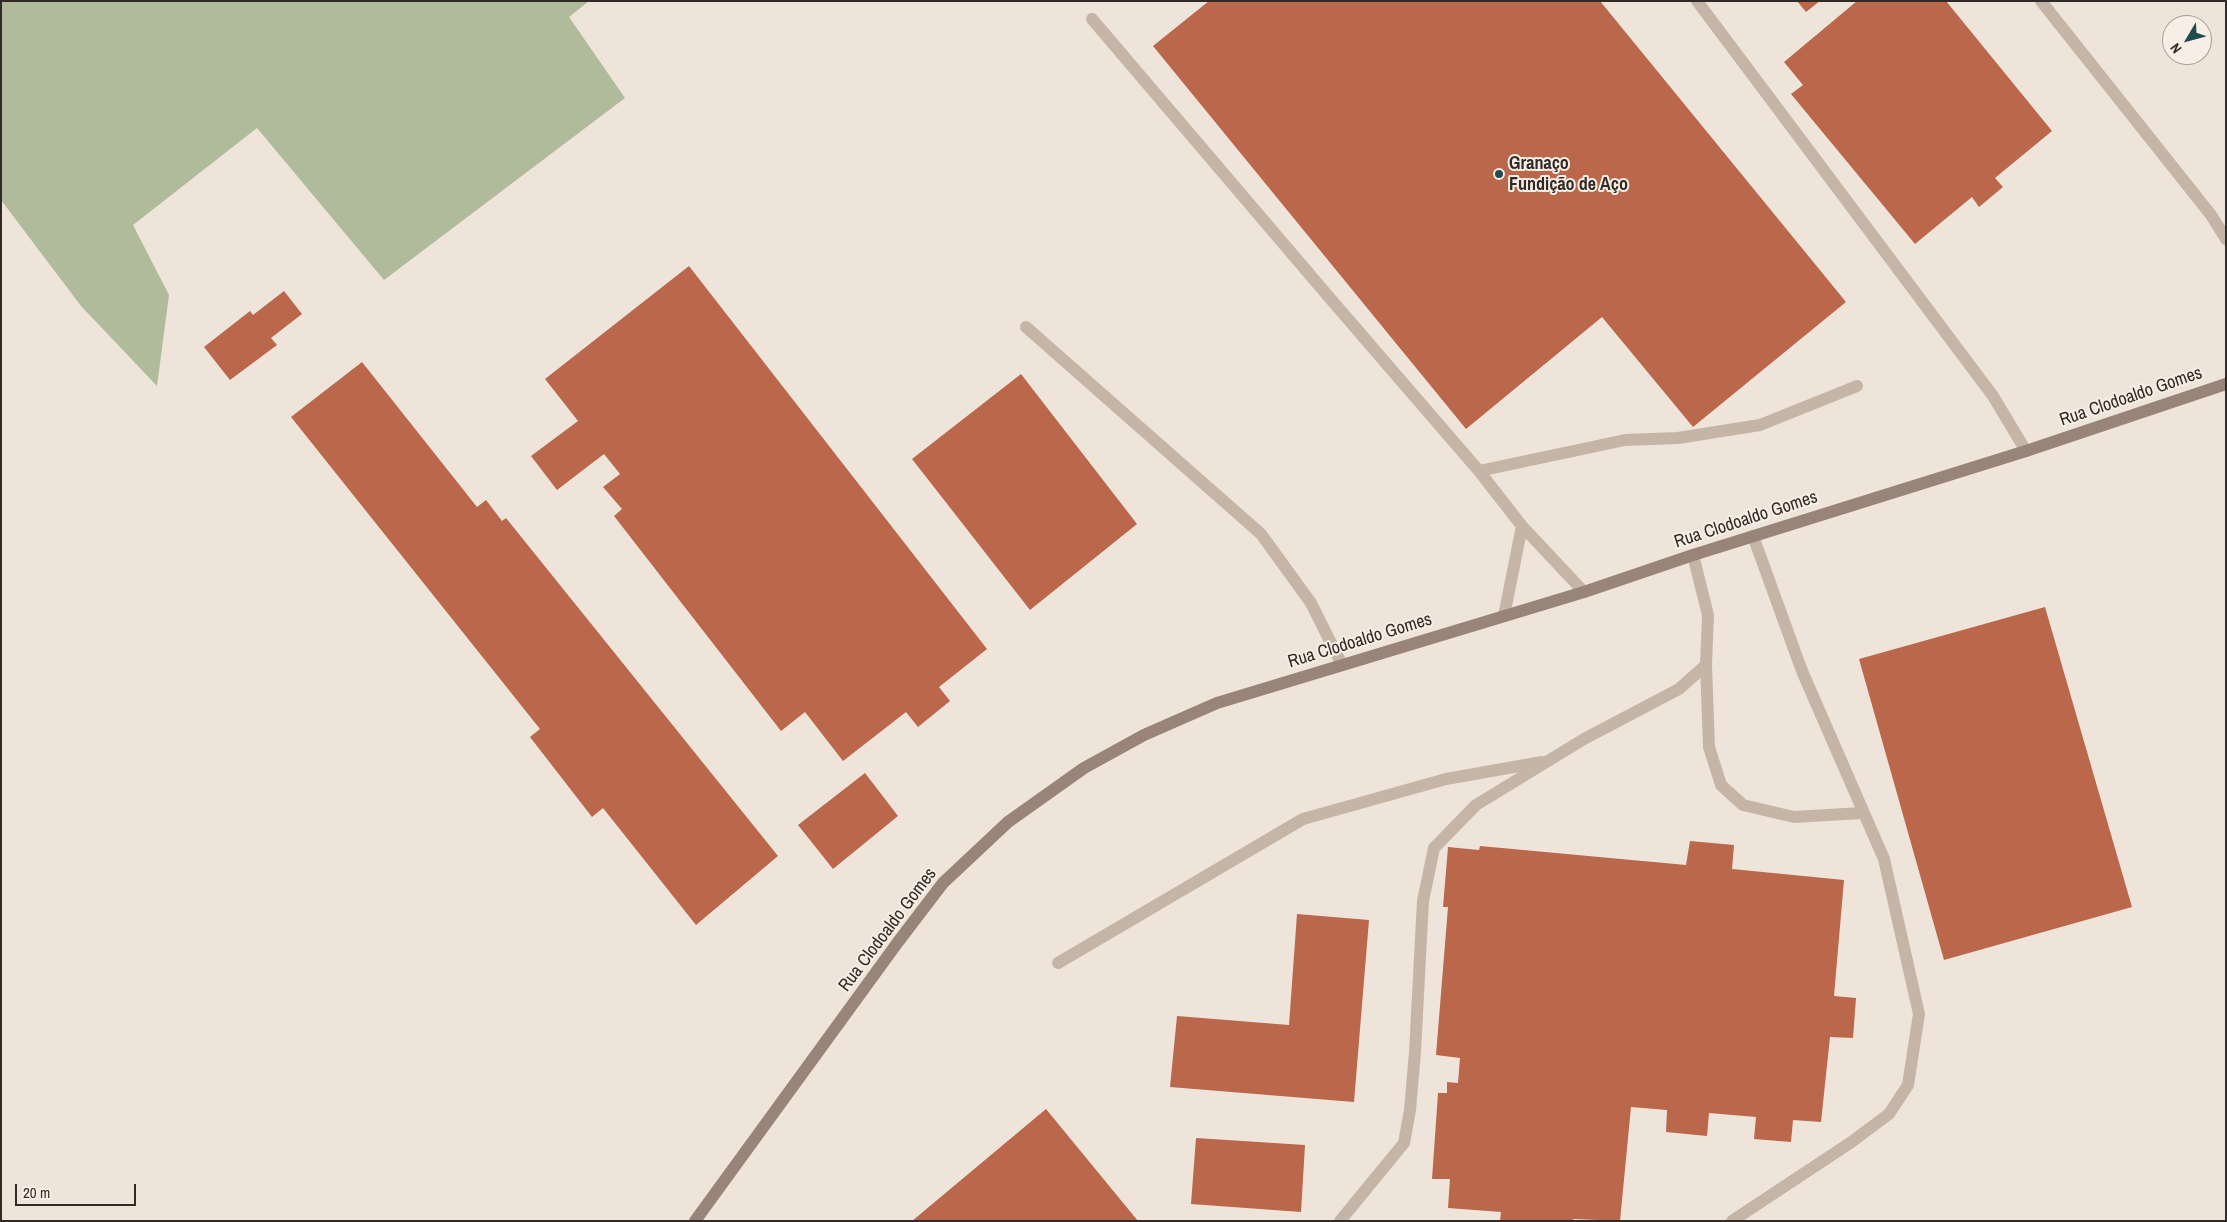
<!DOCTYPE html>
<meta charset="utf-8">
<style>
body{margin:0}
#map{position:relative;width:2227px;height:1222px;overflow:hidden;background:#eee4d9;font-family:"Archivo Narrow",sans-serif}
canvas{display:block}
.frame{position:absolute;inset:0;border:2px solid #322a26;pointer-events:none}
.north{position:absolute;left:2162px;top:15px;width:50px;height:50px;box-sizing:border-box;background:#f7efe5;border:1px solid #a8a099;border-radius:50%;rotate:233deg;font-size:14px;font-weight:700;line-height:20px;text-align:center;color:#322a26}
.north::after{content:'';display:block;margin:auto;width:18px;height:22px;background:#204c4f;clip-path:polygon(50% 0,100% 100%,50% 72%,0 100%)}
.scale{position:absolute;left:15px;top:1184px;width:121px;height:22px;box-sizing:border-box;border:2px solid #322a26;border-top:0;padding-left:6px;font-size:15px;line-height:18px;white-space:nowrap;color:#322a26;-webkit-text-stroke:4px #f7efe5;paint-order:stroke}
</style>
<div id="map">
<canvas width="2227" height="1222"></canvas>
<div class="frame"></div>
<div class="north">N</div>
<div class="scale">20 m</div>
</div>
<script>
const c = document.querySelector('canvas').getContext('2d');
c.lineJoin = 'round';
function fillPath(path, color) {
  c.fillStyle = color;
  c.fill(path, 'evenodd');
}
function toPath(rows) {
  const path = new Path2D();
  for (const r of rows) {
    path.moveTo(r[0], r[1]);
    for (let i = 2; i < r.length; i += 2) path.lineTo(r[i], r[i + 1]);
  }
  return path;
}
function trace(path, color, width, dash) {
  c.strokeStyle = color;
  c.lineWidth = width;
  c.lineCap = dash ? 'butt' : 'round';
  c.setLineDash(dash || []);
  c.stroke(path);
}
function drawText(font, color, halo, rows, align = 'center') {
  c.font = font + ' "Archivo Narrow",sans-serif';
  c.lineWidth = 4;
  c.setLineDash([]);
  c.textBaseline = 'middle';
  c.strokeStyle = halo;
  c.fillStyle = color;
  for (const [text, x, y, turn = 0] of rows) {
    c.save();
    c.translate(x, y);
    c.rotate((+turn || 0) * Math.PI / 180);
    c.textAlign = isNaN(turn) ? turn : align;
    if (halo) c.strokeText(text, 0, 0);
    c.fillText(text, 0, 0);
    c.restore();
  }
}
const green = toPath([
 [1,1,589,1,569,17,625,98,384,280,257,128,133,225,169,295,157,386,81,306,1,200]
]);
const building = toPath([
 [1209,1,1600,1,1846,302,1693,427,1602,317,1466,429,1153,46],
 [1797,1,1820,1,1806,12],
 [1857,1,1946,1,2052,131,1995,178,2003,187,1979,207,1972,197,1915,244,1791,94,1803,85,1784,62],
 [689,266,987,649,939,687,950,701,918,727,906,712,843,761,805,712,781,731,614,516,622,509,603,487,620,474,604,454,557,490,531,456,578,421,545,379],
 [284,291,302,314,271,338,277,345,230,380,204,347,250,311,253,315],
 [362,362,477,507,486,500,502,521,506,518,778,856,696,925,603,808,592,817,530,737,540,729,291,417],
 [1021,374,1137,524,1030,610,912,459],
 [2045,607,2132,907,1944,960,1859,659],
 [865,773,898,816,833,869,798,825],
 [1690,841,1734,845,1732,869,1844,880,1834,996,1856,998,1853,1038,1830,1037,1821,1122,1793,1120,1791,1142,1754,1139,1756,1117,1709,1113,1707,1136,1666,1132,1667,1110,1631,1107,1620,1221,1574,1219,1571,1221,1500,1221,1501,1212,1448,1208,1450,1179,1432,1179,1438,1093,1447,1093,1447,1082,1458,1083,1460,1058,1436,1055,1448,907,1443,907,1448,847,1479,850,1480,846,1686,865],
 [1297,914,1369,920,1354,1102,1170,1087,1177,1016,1289,1025],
 [1046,1109,1138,1221,912,1221],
 [1196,1138,1305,1145,1301,1212,1191,1204]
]);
const lane = toPath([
 [1697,1,1993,396,2026,451],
 [2041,1,2211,215,2226,239],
 [1092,19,1328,296,1479,471,1522,526,1584,592],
 [1026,327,1261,534,1311,603,1342,665],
 [1479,471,1625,440,1678,438,1760,425,1857,386],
 [1504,616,1522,526],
 [1706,665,1709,747,1721,785,1743,805,1794,817,1862,813],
 [1058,963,1303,819,1446,779,1542,762],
 [1340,1221,1404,1143,1410,1110,1415,1052,1423,901,1434,848,1476,805,1584,739,1679,689,1706,665,1708,615,1693,555],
 [1732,1221,1850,1143,1889,1114,1908,1085,1919,1014,1884,859,1802,671,1753,536]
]);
const secondary = toPath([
 [695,1221,898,942,943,883,1008,822,1084,768,1144,735,1217,703,1584,592,1693,555,2026,451,2226,384]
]);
const markers = [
 [1499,174,5,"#204c4f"]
];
const poiNames = [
 ["Granaço",1509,164],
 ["Fundição de Aço",1509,185]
];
const streetNames = [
 ["Rua Clodoaldo Gomes",2131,397,-19],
 ["Rua Clodoaldo Gomes",1746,520,-18],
 ["Rua Clodoaldo Gomes",1360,641,-17],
 ["Rua Clodoaldo Gomes",888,930,-53]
];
fillPath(green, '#b0bb9b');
fillPath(building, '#ba674c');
trace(lane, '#c5b5a7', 12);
trace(secondary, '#988478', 12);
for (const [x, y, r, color] of markers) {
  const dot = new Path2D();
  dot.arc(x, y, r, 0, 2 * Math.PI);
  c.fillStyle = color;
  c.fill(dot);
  trace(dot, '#f7efe5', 2);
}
drawText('bold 18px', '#322a26', '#f7efe5', poiNames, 'left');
drawText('18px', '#322a26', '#f7efe5', streetNames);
</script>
